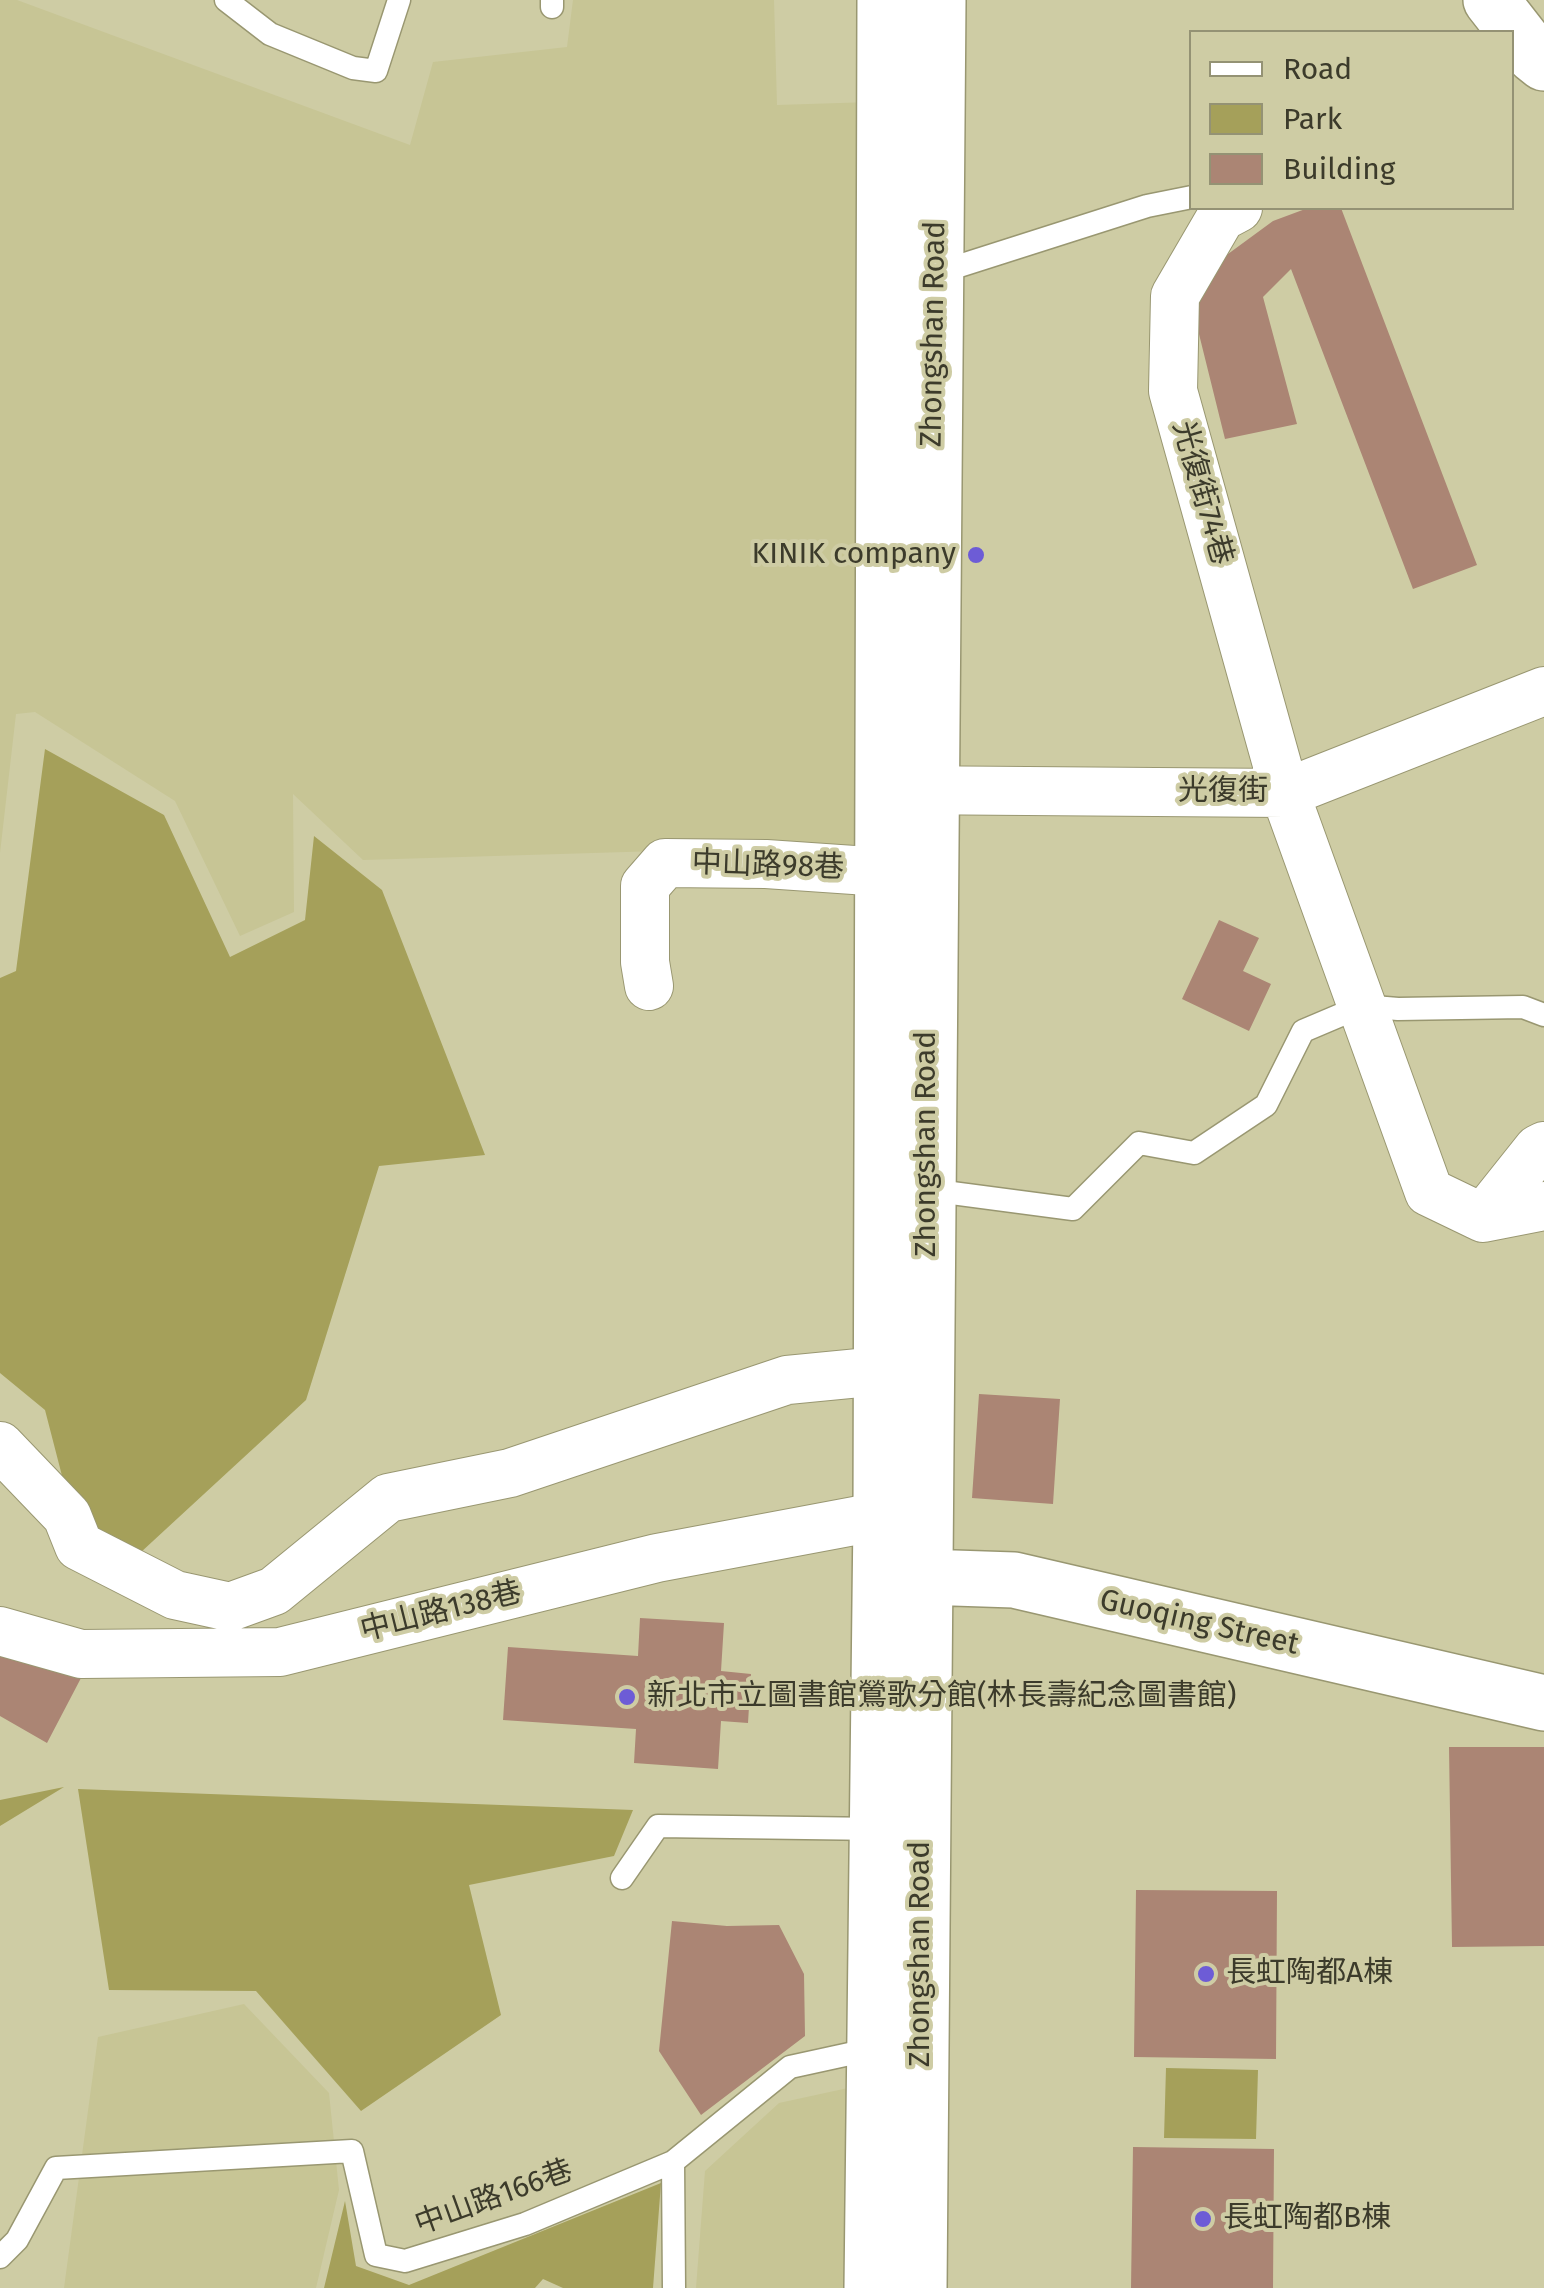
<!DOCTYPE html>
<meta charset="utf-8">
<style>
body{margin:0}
#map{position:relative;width:1544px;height:2288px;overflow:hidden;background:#cecca4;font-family:"Fira Sans",sans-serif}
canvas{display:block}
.legend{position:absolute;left:1189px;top:30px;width:325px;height:180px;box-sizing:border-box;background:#cecca4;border:2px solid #949274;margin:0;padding:12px 18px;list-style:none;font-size:30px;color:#3c3b2b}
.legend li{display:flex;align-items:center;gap:20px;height:50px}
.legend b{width:50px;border:2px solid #949274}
</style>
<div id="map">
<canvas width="1544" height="2288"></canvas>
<ul class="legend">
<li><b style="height:12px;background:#fff"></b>Road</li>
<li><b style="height:28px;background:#a5a05a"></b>Park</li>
<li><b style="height:28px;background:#ab8574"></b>Building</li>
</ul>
</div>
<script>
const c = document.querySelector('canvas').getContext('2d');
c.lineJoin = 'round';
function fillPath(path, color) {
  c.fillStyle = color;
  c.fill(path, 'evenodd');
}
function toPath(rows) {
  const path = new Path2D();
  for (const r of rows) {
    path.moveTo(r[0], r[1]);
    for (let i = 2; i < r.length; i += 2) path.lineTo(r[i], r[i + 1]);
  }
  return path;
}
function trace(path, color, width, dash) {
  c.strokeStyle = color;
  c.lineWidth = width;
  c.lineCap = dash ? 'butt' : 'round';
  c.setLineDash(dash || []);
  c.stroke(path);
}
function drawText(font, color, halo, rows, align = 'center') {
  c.font = font + ' "Fira Sans","Noto Sans TC",sans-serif';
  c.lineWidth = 8;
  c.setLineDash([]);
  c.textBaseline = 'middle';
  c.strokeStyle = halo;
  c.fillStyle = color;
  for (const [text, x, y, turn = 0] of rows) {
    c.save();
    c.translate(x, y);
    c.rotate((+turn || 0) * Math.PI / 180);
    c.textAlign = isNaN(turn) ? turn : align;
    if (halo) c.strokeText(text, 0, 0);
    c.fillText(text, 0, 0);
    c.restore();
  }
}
const built = toPath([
 [0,0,17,0,410,145,433,62,567,47,573,0,774,0,777,105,871,102,856,845,363,860,293,794,294,912,240,936,175,801,35,712,16,714,0,853],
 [244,2004,329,2093,339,2190,316,2288,64,2288,98,2037],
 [848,2088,847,2288,696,2288,705,2171,779,2103]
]);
const green = toPath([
 [45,749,164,815,230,957,305,920,314,836,382,890,485,1155,379,1166,306,1400,140,1553,75,1526,45,1410,0,1373,0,978,16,971],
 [64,1787,0,1826,0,1800],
 [78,1789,633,1810,614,1856,469,1885,501,2015,361,2111,256,1991,109,1990],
 [1166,2068,1258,2070,1256,2139,1164,2138],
 [661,2183,653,2288,563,2288,543,2279,535,2288,324,2288,345,2201,356,2266,409,2285]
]);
const building = toPath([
 [1308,208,1341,208,1477,565,1413,589,1291,269,1263,297,1297,424,1225,439,1197,326,1200,286,1213,265,1273,221],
 [1219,920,1259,938,1243,971,1271,984,1249,1031,1182,999],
 [979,1394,1060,1399,1053,1504,972,1498],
 [640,1618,724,1623,721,1671,751,1674,748,1723,721,1721,718,1769,634,1763,636,1729,503,1720,508,1647,638,1656],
 [0,1637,92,1657,47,1743,0,1716],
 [1449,1747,1544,1747,1544,1946,1452,1947],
 [1136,1890,1277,1891,1276,2059,1134,2057],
 [672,1921,727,1926,779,1925,804,1974,805,2036,701,2115,659,2051],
 [1133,2147,1274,2149,1273,2288,1131,2288]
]);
const service = toPath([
 [226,0,270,34,353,68,376,71,399,0],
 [552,7,552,0],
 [937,273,1147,206,1192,197],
 [929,1190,1073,1209,1139,1143,1194,1153,1266,1105,1303,1031,1362,1006,1398,1009,1523,1007,1544,1015],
 [622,1878,658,1826,879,1829],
 [673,2162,674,2288],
 [0,2257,17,2240,56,2168,352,2151,376,2255,405,2261,525,2224,673,2162,790,2067,877,2048]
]);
const minor = toPath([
 [1238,208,1221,217,1175,296,1173,391,1285,793,1429,1192,1483,1218,1544,1206],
 [897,790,1285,793,1544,691],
 [649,986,645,962,645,886,665,863,766,864,883,872],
 [1483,1218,1538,1149,1544,1146],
 [0,1446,67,1516,79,1546,175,1595,230,1607,274,1591,388,1498,510,1473,787,1380,880,1371],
 [0,1631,81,1654,280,1652,657,1558,881,1516]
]);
const tertiary = toPath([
 [924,1577,1014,1580,1544,1703],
 [872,2288,881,1516,885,0],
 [919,2288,938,0]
]);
const secondary = toPath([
 [1491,0,1534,55,1544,63]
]);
const markers = [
 [976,555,10,"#6d5cd6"],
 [627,1697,10,"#6d5cd6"],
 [1206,1974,10,"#6d5cd6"],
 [1203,2219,10,"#6d5cd6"]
];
const streetNames = [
 ["Zhongshan Road",934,334,-89],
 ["光復街74巷",1202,493,74],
 ["光復街",1223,792],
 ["中山路98巷",768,866,2],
 ["Zhongshan Road",927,1144,-90],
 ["中山路138巷",441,1612,-14],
 ["Guoqing Street",1199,1623,13],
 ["Zhongshan Road",921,1954,-90],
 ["中山路166巷",494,2198,-20]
];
const poiNames = [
 ["KINIK company",956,555,"right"],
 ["新北市立圖書館鶯歌分館(林長壽紀念圖書館)",647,1697],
 ["長虹陶都A棟",1226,1974],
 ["長虹陶都B棟",1223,2219]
];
fillPath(built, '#c7c595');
fillPath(green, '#a5a05a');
fillPath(building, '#ab8574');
trace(service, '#999771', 25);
trace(minor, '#999771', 50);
trace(tertiary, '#999771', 58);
trace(secondary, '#999771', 58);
trace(service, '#fff', 22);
trace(minor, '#fff', 48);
trace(tertiary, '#fff', 55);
trace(secondary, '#fff', 55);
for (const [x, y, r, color] of markers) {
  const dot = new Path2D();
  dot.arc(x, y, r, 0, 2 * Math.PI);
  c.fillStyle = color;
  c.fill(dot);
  trace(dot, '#cecca4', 4);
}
drawText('30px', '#3c3b2b', '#cecca4', streetNames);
drawText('30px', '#3c3b2b', '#cecca4', poiNames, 'left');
</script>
